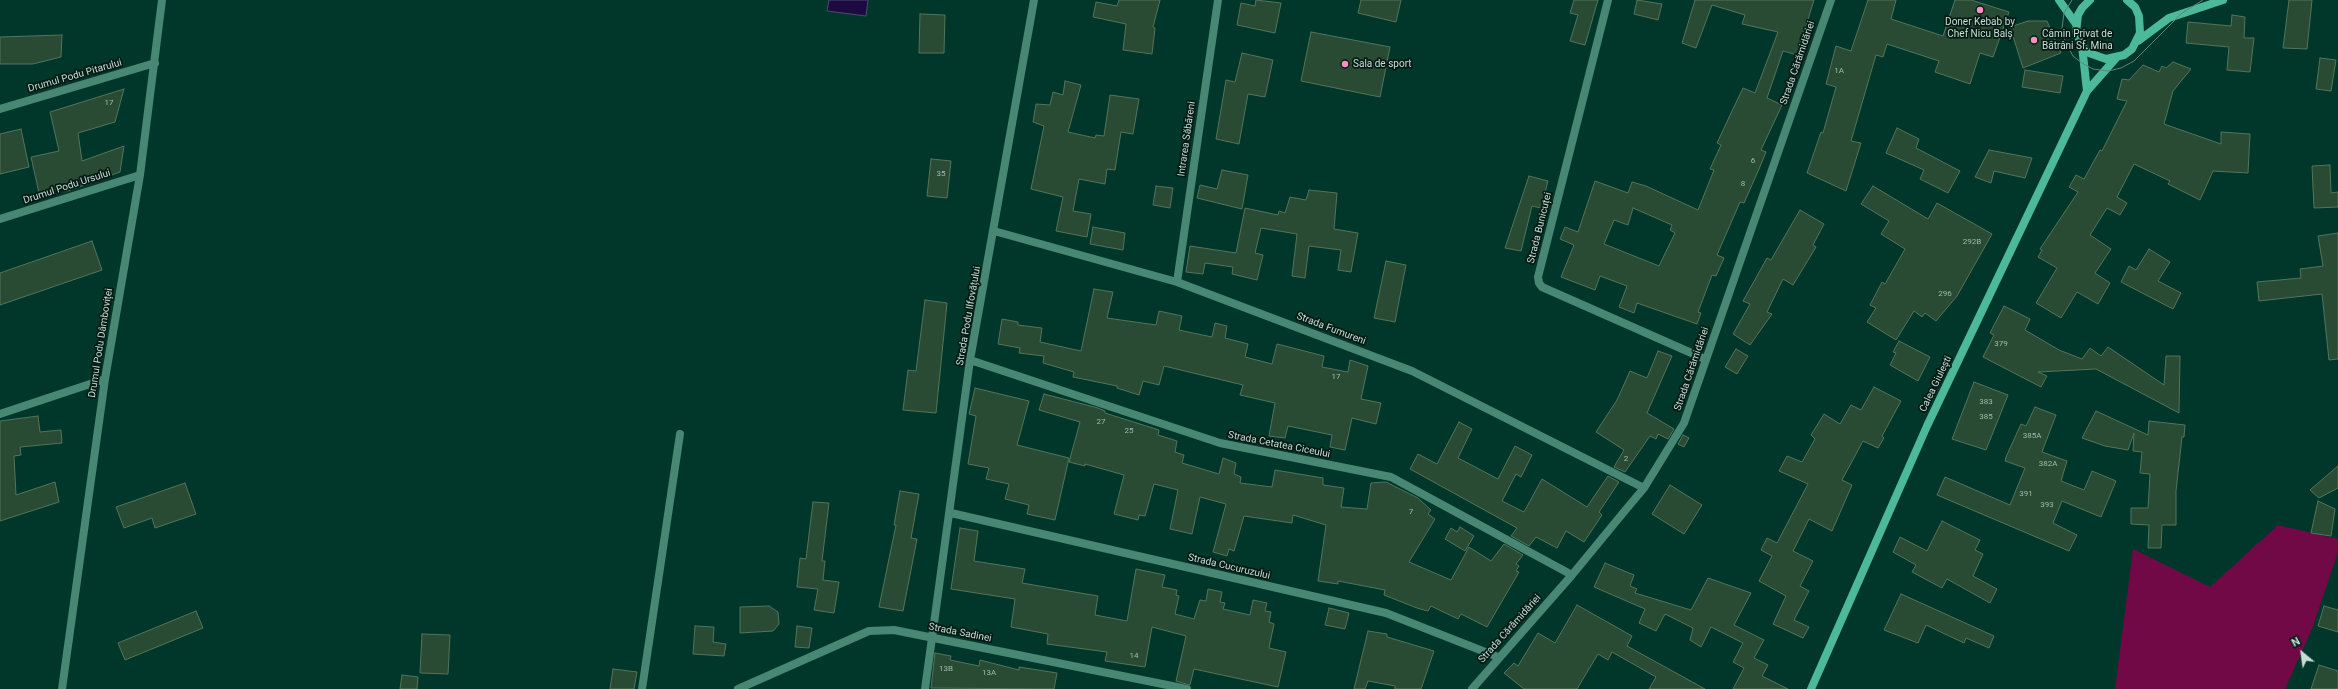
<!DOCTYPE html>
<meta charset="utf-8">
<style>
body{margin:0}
#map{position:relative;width:2338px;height:689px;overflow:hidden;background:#00372a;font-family:Roboto,sans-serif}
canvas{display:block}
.north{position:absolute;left:2282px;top:633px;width:40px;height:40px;-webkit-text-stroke:3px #061a14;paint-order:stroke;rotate:331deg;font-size:11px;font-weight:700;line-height:16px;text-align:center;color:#c6dfd6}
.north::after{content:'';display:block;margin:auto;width:14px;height:18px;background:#c6dfd6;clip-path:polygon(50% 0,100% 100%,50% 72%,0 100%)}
</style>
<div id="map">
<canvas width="2338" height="689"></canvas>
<div class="north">N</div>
</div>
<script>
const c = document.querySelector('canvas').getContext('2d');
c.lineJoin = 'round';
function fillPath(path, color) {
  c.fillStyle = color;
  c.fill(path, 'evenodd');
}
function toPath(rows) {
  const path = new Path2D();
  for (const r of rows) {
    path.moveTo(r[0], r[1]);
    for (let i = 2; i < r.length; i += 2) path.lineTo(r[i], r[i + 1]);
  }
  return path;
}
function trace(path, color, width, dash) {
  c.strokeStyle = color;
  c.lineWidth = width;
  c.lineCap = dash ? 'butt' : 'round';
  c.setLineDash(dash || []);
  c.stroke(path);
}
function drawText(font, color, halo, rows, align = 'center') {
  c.font = font + ' Roboto,sans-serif';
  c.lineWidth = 3.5;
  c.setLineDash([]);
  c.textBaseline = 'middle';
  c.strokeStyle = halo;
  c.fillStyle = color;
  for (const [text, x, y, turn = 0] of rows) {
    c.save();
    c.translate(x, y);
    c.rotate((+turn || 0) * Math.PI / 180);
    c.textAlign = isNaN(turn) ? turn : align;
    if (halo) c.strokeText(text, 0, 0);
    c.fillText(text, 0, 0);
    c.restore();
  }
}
const green = toPath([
 [2278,525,2338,539,2338,552,2312,629,2285,689,2115,689,2133,549,2210,587]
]);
const water = toPath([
 [829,0,868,0,866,16,827,11,829,0]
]);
const building = toPath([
 [1119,0,1160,0,1153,27,1155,28,1152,54,1123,50,1126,24,1093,17,1096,2,1117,6,1119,0],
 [1256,0,1281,3,1275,33,1237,25,1241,3,1255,6,1256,0],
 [1361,0,1401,0,1396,22,1358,13,1361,0],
 [1574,0,1598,0,1585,45,1570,41,1578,15,1570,13,1574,0],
 [1637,0,1662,4,1658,20,1634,14,1637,0],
 [1695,0,1814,0,1797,55,1783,51,1767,98,1782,105,1761,150,1766,152,1759,169,1744,203,1740,202,1717,255,1724,258,1716,276,1712,275,1698,312,1701,313,1697,324,1637,303,1634,313,1619,307,1627,286,1600,276,1595,290,1561,277,1574,245,1560,239,1565,227,1578,232,1595,181,1628,193,1632,182,1646,186,1698,210,1714,170,1710,169,1721,145,1717,143,1732,111,1743,88,1755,93,1778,32,1742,24,1745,15,1712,5,1696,48,1682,43,1695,0],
 [1633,208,1672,225,1670,230,1675,233,1659,266,1604,244,1614,220,1628,225,1633,208],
 [1868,0,1896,0,1891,19,1943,36,1955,0,1971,0,2009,12,1993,57,1980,53,1970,84,1935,72,1939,61,1887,44,1883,57,1876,55,1851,141,1861,143,1846,191,1807,173,1821,132,1823,133,1836,87,1826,84,1836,46,1851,51,1868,0],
 [2289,0,2312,0,2307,49,2283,48,2289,0],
 [920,14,945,15,944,53,919,53,920,14],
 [2232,15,2245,17,2244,38,2254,38,2250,72,2227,70,2229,47,2186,43,2188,22,2231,26,2232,15],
 [2028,21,2047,21,2061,53,2023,68,2010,27,2028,21],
 [1311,32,1390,47,1380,97,1301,81,1311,32],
 [62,35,61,57,33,64,0,64,0,37,62,35],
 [1242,53,1273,60,1265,97,1248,94,1239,144,1216,139,1226,80,1235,82,1242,53],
 [2320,58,2336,60,2331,91,2316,89,2320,58],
 [2173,62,2191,69,2173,91,2164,124,2221,144,2221,132,2250,134,2248,173,2213,171,2200,200,2168,184,2170,181,2134,164,2117,197,2127,203,2120,215,2107,208,2090,235,2111,249,2095,273,2110,283,2098,304,2077,292,2061,318,2036,303,2057,268,2038,257,2042,250,2040,249,2078,192,2069,187,2076,175,2084,179,2100,150,2102,151,2127,101,2117,99,2122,79,2129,80,2143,65,2159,72,2162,66,2166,68,2173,62],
 [2025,70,2063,76,2060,93,2022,87,2025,70],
 [1065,81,1081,85,1068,132,1095,138,1096,135,1104,136,1110,95,1139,99,1133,134,1121,132,1115,170,1107,169,1105,184,1079,179,1073,211,1091,214,1087,237,1056,231,1063,197,1031,189,1044,126,1033,122,1036,104,1050,105,1053,92,1063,95,1065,81],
 [124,89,115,122,78,133,82,161,124,146,120,172,65,192,64,188,39,193,31,157,59,151,50,112,124,89],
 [1897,128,1919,139,1916,148,1960,171,1948,193,1920,179,1924,170,1886,153,1897,128],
 [21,129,29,167,0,174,0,134,21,129],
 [1989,150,2032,158,2025,178,1994,171,1991,183,1975,177,1989,150],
 [931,159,951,161,947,198,927,196,931,159],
 [2330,165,2331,193,2338,192,2338,207,2314,208,2312,166,2330,165],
 [1222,170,1248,175,1242,209,1197,198,1200,185,1217,189,1222,170],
 [1529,176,1548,181,1541,208,1532,206,1521,251,1505,248,1529,176],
 [1156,186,1173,188,1170,208,1153,205,1156,186],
 [1873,186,1928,219,1937,203,1992,234,1957,296,1936,321,1925,313,1922,317,1914,311,1896,340,1867,322,1876,308,1870,305,1882,282,1885,284,1905,249,1881,234,1889,221,1861,204,1873,186],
 [1309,190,1337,193,1334,229,1358,233,1351,272,1338,270,1341,250,1309,246,1305,278,1292,276,1297,234,1261,228,1255,253,1263,255,1257,280,1232,274,1233,267,1205,263,1203,274,1186,272,1190,246,1236,253,1245,208,1278,215,1279,211,1285,213,1290,197,1306,200,1309,190],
 [1800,210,1824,224,1813,245,1816,247,1793,285,1783,279,1767,312,1772,314,1750,345,1733,334,1750,304,1743,301,1767,258,1771,260,1800,210],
 [1093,227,1125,233,1123,250,1090,244,1093,227],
 [2338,233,2338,359,2329,360,2322,294,2259,301,2257,282,2301,278,2300,269,2323,266,2318,236,2338,233],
 [92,241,102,270,0,305,0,273,92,241],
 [2149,249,2170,262,2158,281,2181,293,2173,309,2121,282,2129,266,2136,270,2149,249],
 [1386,261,1406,265,1395,322,1374,318,1386,261],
 [1094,289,1113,292,1107,318,1156,325,1159,311,1182,316,1179,330,1212,337,1215,323,1227,326,1225,338,1248,344,1245,357,1272,364,1277,344,1324,356,1322,367,1348,372,1350,360,1368,366,1361,399,1381,403,1376,424,1352,418,1345,450,1330,447,1332,435,1288,426,1285,438,1269,436,1275,403,1240,395,1243,385,1164,366,1159,385,1143,381,1139,395,1117,388,1117,386,1073,377,1074,372,1043,363,1044,356,1019,353,1020,348,998,344,1002,319,1018,322,1018,325,1042,328,1040,342,1081,351,1094,289],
 [925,300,947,303,936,413,903,410,908,370,916,371,925,300],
 [2004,306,2030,319,2025,330,2059,350,2082,359,2090,348,2101,356,2108,347,2164,385,2166,356,2180,356,2179,413,2096,369,2038,372,2047,376,2041,387,1983,357,1994,335,1990,333,2004,306],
 [1899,341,1930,357,1918,381,1890,365,1896,353,1893,352,1899,341],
 [1736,349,1748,356,1737,374,1725,367,1736,349],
 [1658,351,1672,356,1647,413,1674,429,1668,439,1658,434,1656,439,1650,436,1625,472,1614,467,1624,450,1596,432,1617,400,1630,371,1647,378,1658,351],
 [1974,382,2008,395,1986,450,1952,439,1974,382],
 [1874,387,1901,401,1882,436,1884,438,1878,448,1863,441,1842,480,1852,485,1832,531,1809,519,1793,551,1813,561,1800,586,1809,591,1794,620,1809,627,1803,638,1773,624,1786,596,1759,581,1772,556,1761,550,1767,538,1777,543,1808,484,1779,471,1787,456,1802,462,1815,439,1811,435,1824,414,1840,424,1851,405,1861,410,1874,387],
 [975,388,1029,401,1017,445,1069,458,1055,520,1027,514,1029,505,1005,499,1009,484,986,479,989,468,968,464,976,416,969,414,975,388],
 [1044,394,1098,408,1105,411,1105,413,1159,430,1158,435,1177,441,1175,452,1184,455,1182,463,1219,474,1223,458,1236,463,1234,474,1241,477,1240,483,1272,487,1275,470,1323,478,1323,485,1344,488,1341,507,1367,509,1371,483,1386,482,1418,498,1431,510,1428,514,1435,519,1409,562,1451,580,1469,547,1491,561,1504,544,1523,555,1516,564,1519,566,1516,571,1519,572,1487,627,1461,614,1458,619,1431,606,1428,611,1417,608,1384,595,1385,590,1338,581,1338,584,1318,581,1326,525,1293,515,1292,523,1244,516,1234,551,1229,549,1227,556,1213,552,1226,504,1200,497,1192,534,1170,529,1178,490,1154,484,1145,516,1139,515,1138,520,1114,514,1124,475,1085,464,1085,466,1069,462,1080,422,1039,410,1044,394],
 [2035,407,2056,415,2042,452,2067,461,2061,481,2084,490,2092,471,2116,481,2101,517,2062,501,2053,523,2077,535,2069,551,1937,495,1945,477,2010,505,2025,468,2005,461,2006,457,2021,424,2026,426,2035,407],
 [2096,411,2148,435,2149,421,2185,425,2184,437,2182,437,2176,491,2176,525,2162,525,2161,548,2148,548,2149,525,2131,524,2131,508,2148,508,2150,474,2140,473,2142,452,2133,451,2134,433,2128,450,2105,446,2082,438,2096,411],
 [38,416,40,432,61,430,62,443,20,447,21,455,14,456,16,495,55,482,59,502,0,521,0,421,38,416],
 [1459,422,1472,429,1458,458,1498,479,1515,446,1532,455,1521,477,1516,474,1502,501,1524,512,1542,479,1587,507,1608,476,1619,482,1599,512,1602,515,1584,542,1566,531,1557,548,1536,537,1529,546,1511,536,1517,528,1410,469,1418,454,1437,464,1459,422],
 [1683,435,1689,438,1684,447,1678,444,1683,435],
 [2338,466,2338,488,2319,498,2310,490,2338,466],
 [185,483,196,514,155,528,152,518,124,528,116,507,185,483],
 [1670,485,1702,505,1684,534,1652,514,1670,485],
 [900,491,919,494,911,538,917,539,903,611,879,607,896,525,894,525,900,491],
 [2318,501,2335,509,2331,536,2311,533,2318,501],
 [813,502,829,503,822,561,825,561,823,580,839,582,834,613,814,610,818,589,797,587,800,558,806,559,813,502],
 [1942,521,1980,540,1975,550,1983,554,1973,576,1997,589,1990,603,1947,579,1942,588,1912,572,1916,565,1893,552,1900,537,1927,551,1942,521],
 [1460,527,1474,536,1465,551,1445,539,1451,528,1457,532,1460,527],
 [960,528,978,531,974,561,1025,569,1022,583,1098,596,1095,615,1127,621,1136,569,1165,575,1162,587,1177,590,1176,595,1179,596,1175,614,1194,619,1200,600,1206,601,1208,589,1222,592,1220,602,1225,603,1223,609,1250,615,1253,600,1267,603,1265,611,1271,612,1269,622,1274,624,1269,648,1286,652,1278,687,1194,669,1190,685,1176,681,1186,636,1152,627,1145,667,1105,661,1107,652,1047,644,1048,634,1011,627,1015,599,951,589,960,528],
 [1605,563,1634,575,1630,586,1637,589,1635,593,1691,610,1708,578,1751,593,1734,625,1764,640,1754,658,1768,665,1762,676,1788,689,1733,689,1744,668,1733,662,1743,643,1711,627,1701,647,1690,640,1693,628,1665,614,1656,631,1639,623,1645,609,1594,587,1605,563],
 [1901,594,1994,636,1989,648,1966,638,1964,643,1926,625,1918,643,1884,630,1901,594],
 [1577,605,1632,636,1627,646,1705,689,1649,689,1656,677,1612,652,1608,660,1598,654,1577,689,1524,689,1504,673,1514,663,1518,666,1538,633,1555,643,1577,605],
 [769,606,778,612,779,624,773,631,740,633,740,607,769,606],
 [2324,606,2338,610,2338,632,2318,626,2324,606],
 [1329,608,1349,613,1345,629,1325,625,1329,608],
 [196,611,203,628,125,660,118,643,196,611],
 [695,626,714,627,713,642,726,644,724,656,693,654,695,626],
 [797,626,812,628,809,648,795,647,797,626],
 [1368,631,1387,634,1387,637,1434,651,1421,689,1395,689,1395,686,1368,681,1365,689,1354,689,1368,631],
 [422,634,450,635,448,674,420,673,422,634],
 [935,653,951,656,950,660,979,666,980,660,1019,670,1019,667,1057,673,1054,689,931,688,935,653],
 [2319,665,2338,671,2338,689,2311,689,2319,665],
 [613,669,637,672,634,689,610,689,613,669],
 [402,675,418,677,417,689,400,689,402,675]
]);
const street = toPath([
 [1608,0,1538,277,1539,283,1542,287,1705,359],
 [0,109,155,63],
 [0,219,140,175],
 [994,231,1177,282,1412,371,1644,488],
 [1177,282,1218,0],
 [970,360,1220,443,1391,477,1572,575],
 [0,414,105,379],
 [951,513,1386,613,1498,657],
 [62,689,105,379,140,175,162,0],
 [642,689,680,434],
 [738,689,869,631,894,630,1187,689],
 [925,689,970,360,1034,0],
 [1472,689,1572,575,1623,513,1644,488,1684,423,1831,0]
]);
const secondary = toPath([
 [2059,0,2076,24],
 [2090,0,2082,8,2078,15,2076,32,2082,46,2089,53,2106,59,2124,55,2132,49,2140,33,2139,16,2135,7,2127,0],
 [2138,41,2169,18,2223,0],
 [2082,46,2087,91],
 [1811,689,1927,426,2087,91,2116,58]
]);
const tram = toPath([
 [2072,0,2064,13,2062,28,2065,42,2073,56,2082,63,2093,69,2108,71,2121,68,2134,61,2182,13,2203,0]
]);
const markers = [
 [1980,10,4,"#fd8fc1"],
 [2034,40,4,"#fd8fc1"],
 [1345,64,4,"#fd8fc1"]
];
const numberNames = [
 ["1A",1839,71],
 ["17",109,103],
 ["6",1753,161],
 ["35",941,174],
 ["8",1743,184],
 ["292B",1972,242],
 ["296",1945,294],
 ["379",2001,344],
 ["17",1336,377],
 ["383",1986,402],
 ["385",1986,417],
 ["27",1101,422],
 ["25",1129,431],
 ["385A",2032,436],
 ["2",1626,459],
 ["382A",2048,464],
 ["391",2026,494],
 ["393",2047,505],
 ["7",1411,512],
 ["14",1134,656],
 ["13B",946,669],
 ["13A",989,673]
];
const poiNames = [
 ["Doner Kebab by",1980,22,"center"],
 ["Chef Nicu Balș",1980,34,"center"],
 ["Cămin Privat de",2042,34],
 ["Bătrâni Sf. Mina",2042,46],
 ["Sala de sport",1353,64]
];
const streetNames = [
 ["Strada Cărămidăriei",1798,63,-71],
 ["Drumul Podu Pitarului",75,76,-16],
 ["Intrarea Săbăreni",1187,139,-82],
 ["Drumul Podu Ursului",67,187,-18],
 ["Strada Bunicuței",1540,228,-76],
 ["Strada Podu Ilfovățului",969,316,-80],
 ["Strada Fumureni",1331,329,21],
 ["Drumul Podu Dâmboviței",101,343,-81],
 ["Strada Cărămidăriei",1692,369,-71],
 ["Calea Giulești",1936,384,-64],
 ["Strada Cetatea Ciceului",1279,445,11],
 ["Strada Cucuruzului",1229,567,13],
 ["Strada Cărămidăriei",1510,629,-48],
 ["Strada Sadinei",960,633,11]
];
fillPath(green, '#700945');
fillPath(water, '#1d0a41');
trace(water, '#504a6e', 1);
fillPath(building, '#294b33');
trace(building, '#52755b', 1);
trace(street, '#478774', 8);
trace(secondary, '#4db99b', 8);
trace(tram, '#5c857a', 1);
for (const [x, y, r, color] of markers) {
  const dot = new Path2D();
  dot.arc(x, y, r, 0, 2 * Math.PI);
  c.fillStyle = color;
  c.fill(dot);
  trace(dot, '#061a14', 1.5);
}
drawText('8px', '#9fbaad', null, numberNames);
drawText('10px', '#c6dfd6', '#061a14', poiNames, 'left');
drawText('10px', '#c6dfd6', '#061a14', streetNames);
</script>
